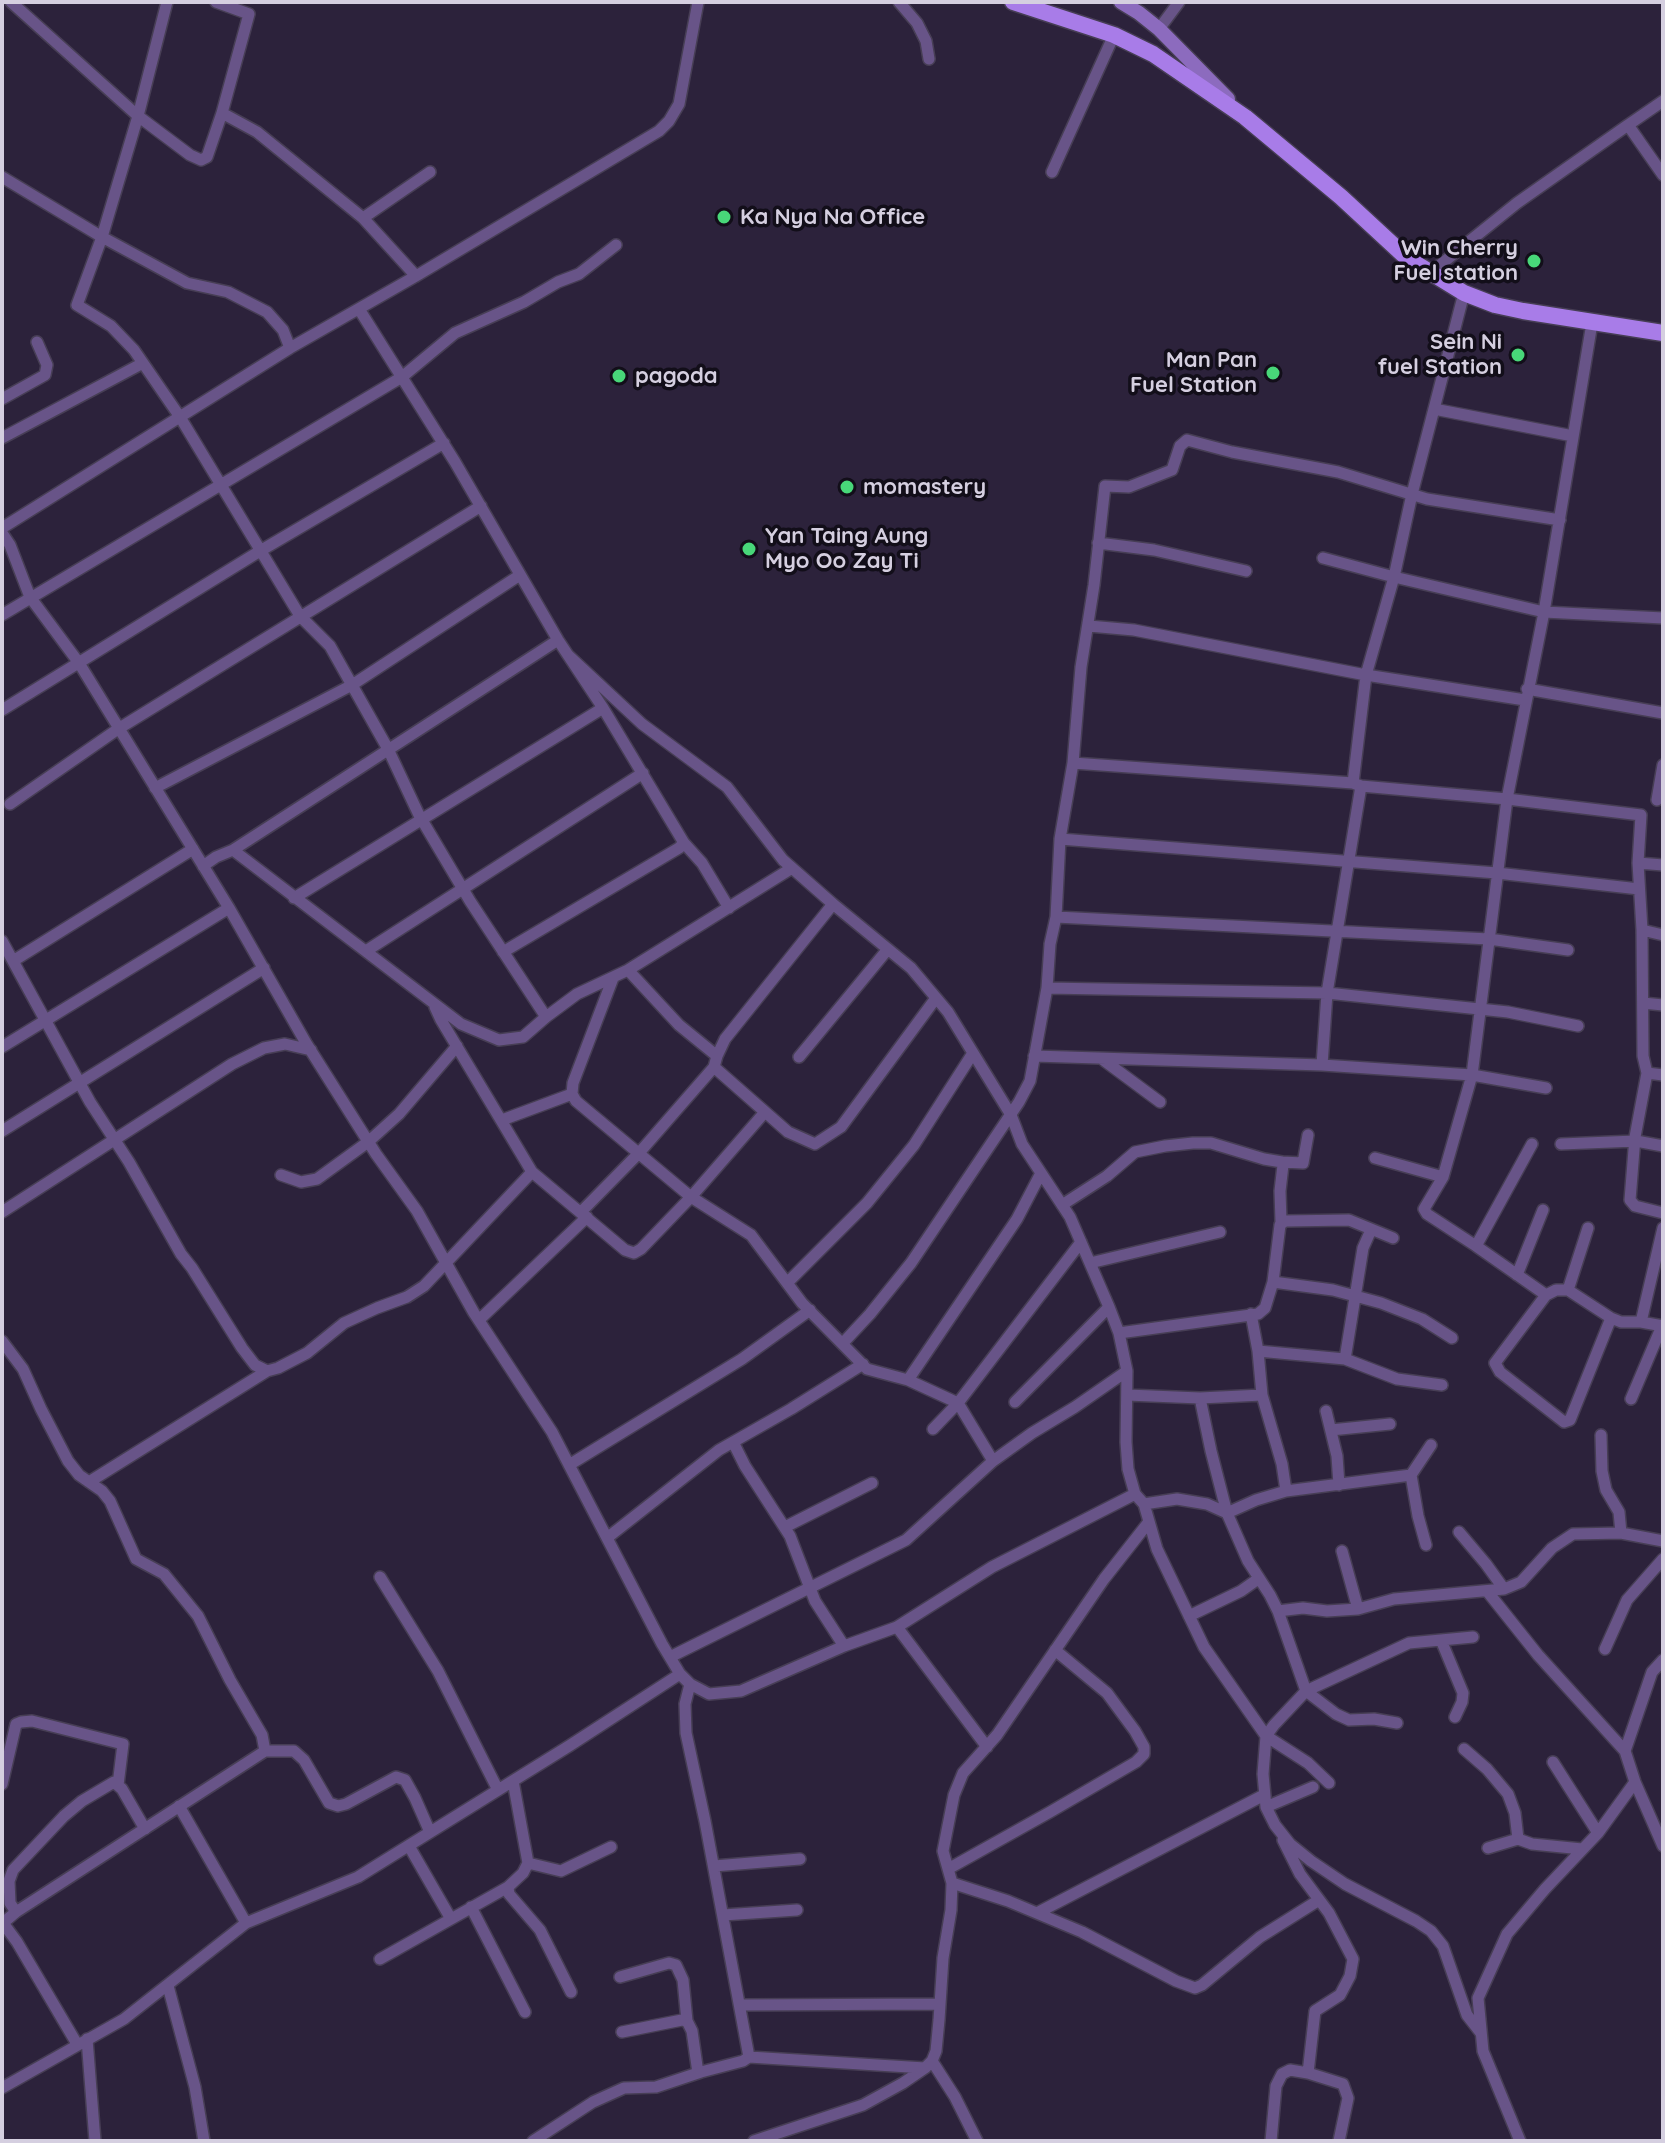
<!DOCTYPE html>
<style>
body{margin:0}
#map{position:relative;width:1665px;height:2143px;overflow:hidden;background:#2c223b;font-family:Quicksand,sans-serif}
canvas{display:block}
.frame{position:absolute;inset:0;border:4px solid #d5cfe0;pointer-events:none}
</style>
<div id="map">
<canvas width="1665" height="2143"></canvas>
<div class="frame"></div>
</div>
<script>
const c = document.querySelector('canvas').getContext('2d');
c.lineJoin = 'round';
function toPath(rows) {
  const path = new Path2D();
  for (const r of rows) {
    path.moveTo(r[0], r[1]);
    for (let i = 2; i < r.length; i += 2) path.lineTo(r[i], r[i + 1]);
  }
  return path;
}
function trace(path, color, width, dash) {
  c.strokeStyle = color;
  c.lineWidth = width;
  c.lineCap = dash ? 'butt' : 'round';
  c.setLineDash(dash || []);
  c.stroke(path);
}
function drawText(font, color, halo, rows, align = 'center') {
  c.font = font + ' Quicksand,sans-serif';
  c.lineWidth = 7;
  c.setLineDash([]);
  c.textBaseline = 'middle';
  c.strokeStyle = halo;
  c.fillStyle = color;
  for (const [text, x, y, turn = 0] of rows) {
    c.save();
    c.translate(x, y);
    c.rotate((+turn || 0) * Math.PI / 180);
    c.textAlign = isNaN(turn) ? turn : align;
    if (halo) c.strokeText(text, 0, 0);
    c.fillText(text, 0, 0);
    c.restore();
  }
}
const street = toPath([
 [11,2,138,116,190,155,201,160,207,157,222,113],
 [167,2,138,116,102,237,77,305,111,326,134,350,180,417,300,616,330,646,388,749,419,815,470,901,546,1017],
 [216,2,249,14,222,113,257,132,363,218,416,276],
 [899,2,917,23,926,41,929,59],
 [1159,29,1179,2],
 [1663,101,1628,125,1663,175],
 [1052,172,1114,35],
 [2,177,102,237,187,283,228,292,267,312,283,330,290,348],
 [363,218,430,172],
 [1430,273,1517,203,1628,125],
 [359,309,455,462,558,640,603,708,684,843,679,848,503,952],
 [2,399,45,375,47,365,37,342],
 [1434,409,1573,436],
 [2,438,143,363],
 [2,528,290,348,416,276,659,131,669,121,679,104,698,2],
 [2,533,10,545,30,597,79,663,229,908,306,1043,376,1154,417,1211,474,1313,552,1432,662,1644,680,1674,690,1684,709,1694,741,1691,844,1646,897,1627,992,1567,1135,1494],
 [1098,543,1154,550,1246,571],
 [1323,558,1394,577,1544,612,1663,618],
 [2,615,402,377,455,333,524,302,558,282,579,274,616,245],
 [1089,626,1134,630,1366,675,1525,700],
 [568,655,642,724,727,787,783,860,833,904,911,968,948,1012,1011,1115,1022,1144,1070,1217,1109,1307,1119,1333,1127,1371,1126,1442,1128,1469,1135,1494,1144,1504,1157,1549,1204,1647,1266,1736,1308,1763,1329,1783],
 [1527,689,1663,713],
 [2,710,260,551,444,443],
 [1073,763,1353,783,1361,786,1507,799,1641,815,1638,863,1642,930,1643,1056,1647,1073,1635,1137,1630,1200,1635,1206,1663,1213],
 [1353,783,1366,675,1394,577,1412,494,1464,293],
 [155,788,352,685,520,575],
 [1657,800,1663,765],
 [10,804,118,729,481,506],
 [1060,839,1497,873,1639,889],
 [684,843,702,863,729,908],
 [233,850,461,1024,499,1040,523,1037,546,1017,577,994,628,970,792,868],
 [1638,863,1663,865],
 [203,866,216,857,233,850,558,640],
 [294,898,603,708],
 [1056,917,1489,939,1568,950],
 [1642,930,1663,935],
 [2,941,90,1102,129,1162,181,1254,192,1268,242,1348,255,1365,267,1371,278,1368,307,1353,344,1323,377,1308,407,1297,424,1286,532,1172],
 [366,951,643,773],
 [13,961,193,849],
 [628,970,679,1025,717,1056],
 [613,978,573,1083,572,1094,576,1101,691,1197,751,1235,802,1303,867,1369,908,1380,958,1403,993,1461],
 [1047,988,1327,993,1508,1012,1578,1026],
 [1643,1003,1663,1005],
 [435,1007,441,1020,532,1172,625,1250,634,1253,641,1249,691,1197,765,1112],
 [2,1047,229,908],
 [1034,1056,1322,1065,1472,1075,1546,1088],
 [799,1057,888,949],
 [1102,1059,1160,1102],
 [1322,1065,1327,993,1361,786],
 [714,1067,788,1132,815,1144,841,1127,936,998],
 [1647,1073,1663,1075],
 [502,1120,572,1094],
 [2,1131,264,968],
 [1561,1144,1636,1141,1663,1146],
 [1375,1158,1443,1177],
 [1282,1162,1303,1163,1308,1135],
 [281,1175,301,1182,317,1179,368,1142,399,1114,457,1046],
 [1062,1205,1107,1176,1135,1152,1165,1146,1193,1143,1211,1143,1264,1159,1282,1162,1283,1165,1280,1191,1281,1222],
 [2,1212,232,1064,264,1048,285,1044,311,1050],
 [581,1212,639,1153,714,1067,717,1056,725,1039,833,904],
 [1588,1228,1568,1290,1611,1318,1621,1322,1641,1322],
 [1663,1228,1641,1322,1663,1326],
 [1476,1246,1532,1144],
 [1090,1263,1220,1232],
 [1517,1275,1543,1210],
 [1273,1282,1333,1290,1381,1303,1422,1319,1452,1338],
 [787,1283,867,1203,914,1145,973,1053],
 [1568,1290,1556,1290,1546,1295,1495,1363,1500,1372,1564,1422,1570,1420,1611,1318],
 [1546,1295,1476,1246,1427,1214,1424,1209,1443,1177,1472,1075,1507,799,1544,612,1592,323],
 [1251,1314,1258,1351,1262,1395,1282,1464,1286,1491],
 [479,1320,587,1217],
 [1119,1333,1258,1314,1265,1308,1273,1282,1280,1225,1285,1221,1349,1220,1393,1238],
 [2,1341,23,1369,41,1409,68,1461,79,1475,102,1491,110,1501,136,1559,164,1574,198,1616,230,1680,262,1735,265,1751,16,1912,3,1923,17,1942,77,2044],
 [843,1343,870,1314,911,1263,1019,1102,1030,1081,1047,988,1050,944,1056,917,1060,839,1073,763,1081,667,1094,585,1105,486,1129,487,1172,470,1180,446,1187,440,1232,452,1338,472,1427,499,1560,520],
 [1258,1351,1345,1359,1397,1379,1442,1385],
 [1345,1359,1363,1248,1371,1230],
 [908,1380,1017,1219,1041,1173],
 [1127,1395,1200,1398,1262,1395],
 [1200,1398,1211,1451,1227,1513,1248,1561,1270,1595,1278,1611,1303,1608,1327,1611,1358,1609,1394,1599,1504,1589,1521,1582,1552,1548,1573,1534,1621,1533,1663,1541],
 [1631,1399,1662,1326],
 [1015,1402,1109,1307],
 [1326,1411,1337,1456,1339,1485],
 [933,1429,958,1403,1081,1242],
 [1331,1430,1390,1424],
 [1601,1435,1602,1471,1606,1490,1619,1512,1621,1533],
 [733,1442,745,1466,790,1536,815,1601,844,1646],
 [569,1465,742,1359,810,1310],
 [89,1482,267,1371],
 [1144,1504,1177,1499,1207,1504,1227,1513,1256,1500,1286,1491,1411,1475],
 [785,1527,872,1483],
 [1459,1532,1486,1564,1504,1589],
 [607,1538,719,1450,791,1409,863,1364],
 [1426,1545,1418,1516,1411,1475,1431,1445],
 [1342,1551,1358,1609],
 [380,1577,438,1671,498,1790],
 [1487,1591,1538,1655,1625,1751,1635,1782,1663,1846],
 [1278,1611,1306,1691,1336,1714,1349,1720,1374,1719,1397,1723],
 [1189,1616,1241,1591,1258,1579],
 [897,1627,987,1747],
 [1473,1637,1409,1643,1306,1691,1274,1725,1266,1736,1263,1774,1266,1807,1275,1825,1290,1844,1311,1861,1345,1884,1416,1921,1431,1931,1443,1946,1467,2015,1481,2033],
 [1441,1640,1463,1693,1462,1702,1455,1717],
 [1605,1649,1627,1600,1663,1559],
 [670,1657,906,1540,993,1461,1032,1433,1075,1407,1127,1371],
 [1464,1749,1487,1769,1508,1794,1515,1813,1518,1839,1532,1844,1582,1849],
 [265,1751,294,1751,304,1760,329,1803,338,1806,346,1804,396,1777,405,1780,415,1798,430,1832],
 [1625,1751,1652,1672,1663,1660],
 [1553,1762,1598,1833],
 [513,1781,528,1863,523,1873,508,1887,509,1894,540,1930,571,1992],
 [2,1784,16,1724,21,1722,32,1721,123,1744,118,1785],
 [179,1806,246,1923],
 [1266,1807,1313,1787],
 [1283,1840,1300,1874,1329,1913,1353,1959,1350,1976,1340,1995,1315,2011,1308,2073],
 [409,1846,451,1919],
 [1488,1848,1518,1839],
 [528,1863,561,1871,611,1847],
 [714,1866,800,1859],
 [948,1869,1050,1812,1136,1762,1144,1754,1144,1747,1135,1731,1107,1693,1055,1650],
 [952,1883,1008,1901,1082,1932,1176,1981,1195,1988,1202,1985,1260,1937,1319,1900],
 [471,1907,525,2012],
 [16,1912,10,1903,9,1881,13,1870,64,1816,82,1801,114,1782,122,1789,145,1829],
 [1037,1913,1264,1795],
 [723,1915,797,1910],
 [380,1959,508,1887],
 [620,1977,669,1963,676,1965,683,1980,687,2021],
 [168,1986,195,2087,204,2141],
 [740,2005,940,2004],
 [622,2032,682,2020,687,2021,692,2031,698,2073],
 [87,2039,95,2141],
 [749,2057,925,2068],
 [932,2061,955,2097,977,2141],
 [2,2088,124,2019,246,1923,358,1877,569,1746,680,1674],
 [533,2141,593,2102,624,2088,656,2087,701,2072,743,2061,749,2057,705,1821,686,1733,685,1704,690,1684],
 [754,2141,863,2105,903,2083,925,2068,932,2061,936,2051,939,2020,943,1958,951,1910,952,1883,943,1851,954,1795,963,1773,997,1735,1104,1579,1148,1523],
 [1271,2141,1276,2086,1282,2074,1290,2070,1308,2073,1343,2084,1348,2098,1339,2141],
 [1520,2141,1483,2051,1478,1998,1507,1934,1545,1889,1598,1833,1635,1782]
]);
const secondary = toPath([
 [1121,2,1139,13,1159,29,1228,99]
]);
const primary = toPath([
 [1013,2,1114,35,1153,54,1245,117,1341,197,1407,258,1464,293,1495,305,1523,311,1663,333]
]);
const markers = [
 [724,217,8,"#48d779"],
 [1534,261,8,"#48d779"],
 [1518,355,8,"#48d779"],
 [1273,373,8,"#48d779"],
 [619,376,8,"#48d779"],
 [847,487,8,"#48d779"],
 [749,549,8,"#48d779"]
];
const poiNames = [
 ["Ka Nya Na Office",740,217],
 ["Win Cherry",1518,248,"right"],
 ["Fuel station",1518,273,"right"],
 ["Sein Ni",1502,342,"right"],
 ["fuel Station",1502,367,"right"],
 ["Man Pan",1257,360,"right"],
 ["Fuel Station",1257,385,"right"],
 ["pagoda",635,376],
 ["momastery",863,487],
 ["Yan Taing Aung",765,536],
 ["Myo Oo Zay Ti",765,561]
];
trace(street, '#473e55', 14);
trace(secondary, '#473e55', 17);
trace(primary, '#473e55', 19);
trace(street, '#685488', 11);
trace(secondary, '#8c6bbe', 14);
trace(primary, '#a87ce8', 16);
for (const [x, y, r, color] of markers) {
  const dot = new Path2D();
  dot.arc(x, y, r, 0, 2 * Math.PI);
  c.fillStyle = color;
  c.fill(dot);
  trace(dot, '#120e19', 3);
}
drawText('bold 22px', '#d5cfe0', '#120e19', poiNames, 'left');
</script>
